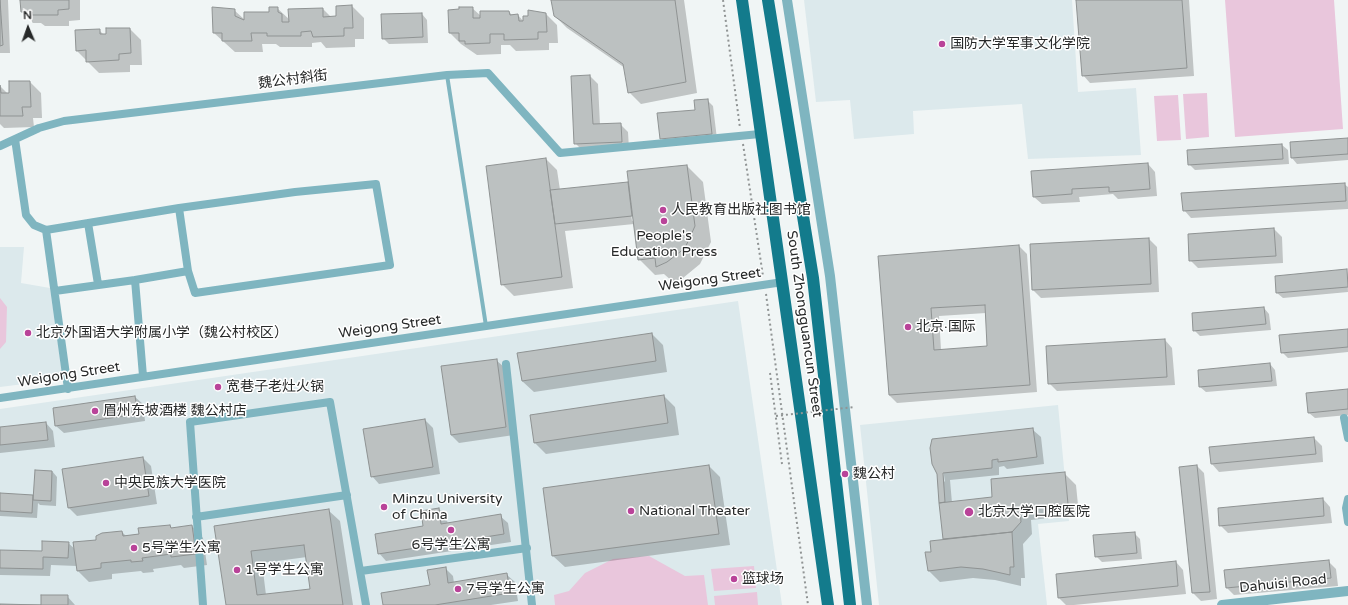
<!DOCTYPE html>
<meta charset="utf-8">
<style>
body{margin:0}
#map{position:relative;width:1348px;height:605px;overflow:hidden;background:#f0f5f5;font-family:"Varela Round",sans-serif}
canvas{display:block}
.north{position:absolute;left:8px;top:8px;width:40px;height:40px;-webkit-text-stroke:3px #fff;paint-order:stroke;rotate:358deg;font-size:11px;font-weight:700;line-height:16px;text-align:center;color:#272929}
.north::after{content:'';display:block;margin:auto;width:14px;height:18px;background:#272929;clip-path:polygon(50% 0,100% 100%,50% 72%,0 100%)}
</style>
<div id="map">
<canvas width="1348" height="605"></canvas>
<div class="north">N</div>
</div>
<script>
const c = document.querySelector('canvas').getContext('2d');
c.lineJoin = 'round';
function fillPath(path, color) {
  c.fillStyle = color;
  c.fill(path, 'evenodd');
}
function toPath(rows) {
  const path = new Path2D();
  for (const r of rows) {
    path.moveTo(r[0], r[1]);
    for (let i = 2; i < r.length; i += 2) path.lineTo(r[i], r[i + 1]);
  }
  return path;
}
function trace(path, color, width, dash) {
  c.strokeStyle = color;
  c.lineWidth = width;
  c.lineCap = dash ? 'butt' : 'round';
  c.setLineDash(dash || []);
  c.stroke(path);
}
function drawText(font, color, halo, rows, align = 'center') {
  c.font = font + ' "Varela Round","Noto Sans SC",sans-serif';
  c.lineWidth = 3;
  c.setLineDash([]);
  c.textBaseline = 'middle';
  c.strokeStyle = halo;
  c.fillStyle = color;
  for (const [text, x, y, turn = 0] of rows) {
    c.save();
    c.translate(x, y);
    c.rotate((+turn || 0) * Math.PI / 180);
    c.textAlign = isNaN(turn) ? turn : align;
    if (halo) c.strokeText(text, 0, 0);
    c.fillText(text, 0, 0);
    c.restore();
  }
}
const built = toPath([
 [804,0,1072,0,1078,92,1136,88,1141,155,1028,159,1022,104,913,111,914,134,854,139,850,100,816,102],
 [0,247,24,247,21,283,50,288,63,379,0,387],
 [738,301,782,605,0,605,0,409],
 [1058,405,1069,521,1038,524,1047,605,879,605,860,425]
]);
const green = toPath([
 [1225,0,1334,0,1343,129,1235,137],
 [1207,93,1209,137,1186,139,1183,94],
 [1178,95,1181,140,1157,141,1154,96],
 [0,298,7,307,6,342,0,349],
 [649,556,685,576,704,575,708,605,555,605,554,595,569,591,585,573,613,559],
 [754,566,756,588,714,591,711,569],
 [757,592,758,605,715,605,714,596]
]);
const shadow = toPath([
 [0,0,8,0,10,53,0,53],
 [21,0,80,0,80,20,69,21,69,26,45,26,41,23,33,23,22,12],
 [552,0,684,0,697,93,641,104,629,92,625,68,567,28,555,16],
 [1077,0,1189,0,1194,76,1090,83,1083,75],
 [352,6,364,18,364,39,355,39,355,47,326,48,321,42,312,43,312,47,280,47,276,44,262,44,263,52,235,52,214,33,234,10,245,20,270,13,277,8,290,20,323,9,331,17,337,17,337,7],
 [472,8,481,16,509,12,513,16,518,15,524,22,546,14,557,25,558,43,549,43,549,50,516,51,510,45,501,45,501,54,477,55,461,44,450,33],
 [422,14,427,20,428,43,389,44,383,38],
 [130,29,141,40,142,65,130,65,130,72,99,73,77,51,99,30,104,35],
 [590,76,598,84,600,125,620,124,628,132,629,149,583,151,575,143,572,77],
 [30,82,41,93,42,118,33,118,34,127,4,128,0,124,0,86,8,94],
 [707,100,713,106,717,139,667,144,661,138],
 [1348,139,1348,160,1297,164,1292,158],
 [1282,145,1288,150,1289,164,1195,170,1189,164],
 [546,159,557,170,560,190,627,183,629,185,687,166,703,182,711,242,700,264,683,278,673,282,664,274,655,275,639,259,634,224,565,231,573,288,514,296,502,284],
 [628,190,630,190,634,220,632,221],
 [1148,164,1155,172,1157,196,1118,199,1113,194,1079,197,1080,202,1042,204,1034,197],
 [1344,184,1348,187,1348,209,1191,218,1184,210],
 [1274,229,1282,237,1283,263,1198,268,1190,260],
 [1149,239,1157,247,1159,292,1041,298,1033,290,1031,245],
 [1019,246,1027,254,1037,392,897,403,889,395,879,257],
 [986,313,988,347,941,350,939,316],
 [1347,270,1348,292,1283,298,1277,293],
 [1264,308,1269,314,1271,330,1200,336,1194,330],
 [1348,330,1348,352,1288,358,1282,352],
 [652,334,663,345,667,372,534,392,522,381],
 [1165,340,1172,348,1175,385,1057,391,1049,383],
 [496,360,504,367,514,435,459,443,451,435],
 [1270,364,1275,370,1277,386,1206,392,1200,387],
 [1348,390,1348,415,1315,418,1309,413],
 [664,396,675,407,679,435,546,454,535,443,531,416],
 [135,397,143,404,145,421,64,433,56,426],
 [425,420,433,428,440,474,379,484,372,476],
 [46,423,53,431,55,447,0,453,0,428],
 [1033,430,1041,437,1044,464,1007,469,1004,466,999,467,999,475,950,480,952,503,994,498,992,480,1064,473,1076,485,1079,515,1031,520,1032,534,1023,544,1025,578,1021,578,1021,586,995,580,973,578,940,582,929,571,926,553,932,553,931,542,944,540,938,473,933,464,931,448,933,440],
 [942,468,943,468,945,482,942,479],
 [1314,438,1322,446,1323,462,1219,472,1212,464],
 [143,458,151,466,157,504,77,516,69,508,64,470],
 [709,466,720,477,730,545,565,567,553,556,544,489],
 [1197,466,1204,473,1217,599,1201,601,1193,593],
 [52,471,57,477,56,506,40,505,38,503,37,518,0,516,0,494,32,496,34,498],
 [1323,499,1330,507,1332,523,1228,533,1220,525],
 [439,509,446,517,448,524,500,516,508,523,511,542,386,561,379,553,424,527],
 [328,510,340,521,353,605,227,605,215,527],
 [307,557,311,590,266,595,262,563],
 [170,526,172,529,192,526,203,538,207,565,184,568,181,565,153,569,154,572,143,573,141,571,112,574,112,579,89,582,78,571,77,566,51,565,50,576,0,575,0,551,43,552,68,543,75,549,122,532,126,536,140,534],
 [1134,533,1140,539,1142,559,1102,562,1096,556],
 [1176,562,1183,570,1186,594,1074,605,1066,605,1059,598,1057,574],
 [1329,562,1336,569,1338,586,1234,595,1227,588],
 [445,568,453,576,454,583,507,575,515,582,518,601,491,605,384,605,431,586],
 [67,596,75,605,42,605]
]);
const building = toPath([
 [0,0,3,45,0,46,0,0],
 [20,0,69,0,69,9,58,10,58,15,32,15,32,12,21,12,20,0],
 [551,0,675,0,686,82,628,93,623,64,554,16,551,0],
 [1076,0,1182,0,1187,68,1082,76,1076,0],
 [352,5,353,28,344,28,344,36,313,37,311,31,301,32,301,36,267,36,267,33,251,33,252,41,222,41,222,33,213,33,212,7,235,9,235,16,244,20,244,12,269,12,269,7,278,7,278,12,282,14,282,22,289,22,288,9,323,8,323,17,336,16,336,6,352,5],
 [459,7,473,7,473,18,480,18,480,11,509,11,510,15,518,14,519,21,523,21,523,16,528,16,528,10,546,13,547,32,538,32,538,39,504,40,504,34,490,34,490,43,465,44,465,41,459,41,459,33,449,33,448,10,459,9,459,7],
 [422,13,423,37,382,39,381,14,422,13],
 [106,28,130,28,131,53,119,54,119,60,86,62,86,50,76,51,75,30,100,29,100,34,106,34,106,28],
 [590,75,593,124,621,123,622,142,574,144,571,76,590,75],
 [9,81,30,81,31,107,22,107,23,116,0,116,0,85,1,93,9,93,9,81],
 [708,99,712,134,660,139,657,113,695,110,694,100,708,99],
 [1348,138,1348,154,1291,158,1290,142,1348,138],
 [1282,144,1283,159,1188,165,1187,150,1282,144],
 [546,158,562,277,501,285,486,166,546,158],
 [1148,163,1150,189,1109,192,1109,187,1072,189,1072,194,1033,197,1031,171,1148,163],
 [687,165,695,226,685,248,667,262,656,267,655,258,638,260,627,171,687,165],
 [628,182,632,216,555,224,550,190,628,182],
 [1345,183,1346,201,1183,211,1181,193,1345,183],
 [1274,228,1276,256,1189,261,1188,234,1274,228],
 [1149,238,1151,284,1032,290,1030,244,1149,238],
 [1019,245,1030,385,889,395,878,256,1019,245],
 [985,305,987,346,934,350,931,308,985,305],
 [1347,269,1348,287,1276,293,1275,276,1347,269],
 [1264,307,1266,324,1193,331,1192,313,1264,307],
 [1348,329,1348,347,1281,353,1279,335,1348,329],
 [652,333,656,361,522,381,517,353,652,333],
 [1165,339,1167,377,1048,384,1046,346,1165,339],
 [497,359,506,427,451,435,441,366,497,359],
 [1270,363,1272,381,1199,387,1198,370,1270,363],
 [1348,389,1348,409,1308,413,1306,393,1348,389],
 [664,395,668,423,534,443,530,415,664,395],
 [135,396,138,414,55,426,53,408,135,396],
 [425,419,433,467,371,477,363,429,425,419],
 [46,422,48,440,0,445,0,427,46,422],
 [1033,428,1037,457,998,462,998,459,992,460,992,468,943,473,945,502,939,503,937,474,932,464,930,448,932,439,1033,428],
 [1314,437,1316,454,1211,464,1209,447,1314,437],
 [143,457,149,496,68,508,62,469,143,457],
 [709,465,719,534,552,556,543,488,709,465],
 [1197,465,1210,592,1192,593,1179,467,1197,465],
 [35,470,52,471,51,501,33,500,35,470],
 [1065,472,1068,504,1020,509,1021,522,1012,532,943,539,939,503,992,497,991,479,1065,472],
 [0,493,33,495,32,513,0,511,0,493],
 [1323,498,1324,516,1219,526,1218,508,1323,498],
 [439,508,441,524,501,514,504,534,378,554,375,534,423,526,421,511,439,508],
 [329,509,343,605,226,605,214,526,329,509],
 [304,545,310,589,257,595,251,551,304,545],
 [170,525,171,528,192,525,196,554,171,557,171,554,142,558,143,561,131,562,131,560,101,563,101,568,77,571,73,542,96,540,96,536,102,533,122,531,123,536,139,534,138,528,170,525],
 [1012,532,1014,567,1010,567,1010,575,983,569,961,567,928,571,925,552,931,552,930,541,1012,532],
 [1135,532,1137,553,1095,557,1093,535,1135,532],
 [42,541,69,542,68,558,43,557,43,569,0,568,0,550,42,551,42,541],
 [1329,560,1331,578,1226,588,1224,570,1329,560],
 [1176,561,1178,586,1058,598,1056,574,1176,561],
 [446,567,448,583,507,573,510,593,435,605,383,605,381,593,430,585,427,570,446,567],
 [41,595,68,595,68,605,0,605,0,604,41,605,41,595]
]);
const path = toPath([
 [723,0,740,128],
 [743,144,763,276],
 [766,294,808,605],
 [770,373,782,464]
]);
const service = toPath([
 [447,75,486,326]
]);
const minor = toPath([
 [15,139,26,215,34,225,46,230,179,208,295,192,376,184,390,265,195,293,188,271,135,280,143,376],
 [0,146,39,128,64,121,447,75,488,73,560,153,760,134],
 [179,208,188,271],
 [88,223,98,284],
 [46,230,68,389],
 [55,291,135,280],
 [506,364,532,605],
 [0,398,783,282],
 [1344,418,1348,438],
 [1348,499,1346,508,1348,522],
 [196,517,347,495],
 [361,571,527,548],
 [203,605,190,422,330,402,366,605]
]);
const tertiary = toPath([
 [787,0,830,276,867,605],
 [1222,605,1348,591]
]);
const primary = toPath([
 [742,0,828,605],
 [768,0,813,278,850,605]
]);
const pathBridge = toPath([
 [776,416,854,407]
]);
const markers = [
 [942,44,4,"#b94399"],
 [663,210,4,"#b94399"],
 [664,221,4,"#b94399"],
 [908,327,4,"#b94399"],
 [28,333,4,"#b94399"],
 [218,387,4,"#b94399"],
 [95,411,4,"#b94399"],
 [845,474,4,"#b94399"],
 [106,483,4,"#b94399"],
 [384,507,4,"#b94399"],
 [631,511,4,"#b94399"],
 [969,512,5,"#b94399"],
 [451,530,4,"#b94399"],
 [134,548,4,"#b94399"],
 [237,570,4,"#b94399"],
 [734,579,4,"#b94399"],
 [458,589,4,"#b94399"]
];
const poiNames = [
 ["国防大学军事文化学院",950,44],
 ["人民教育出版社图书馆",671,210],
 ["People's",664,236,"center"],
 ["Education Press",664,252,"center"],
 ["北京·国际",916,327],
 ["北京外国语大学附属小学（魏公村校区）",36,333],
 ["宽巷子老灶火锅",226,387],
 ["眉州东坡酒楼 魏公村店",103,411],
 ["魏公村",853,474],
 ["中央民族大学医院",114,483],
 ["Minzu University",392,499],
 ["of China",392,515],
 ["National Theater",639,511],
 ["北京大学口腔医院",978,512],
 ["6号学生公寓",451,545,"center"],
 ["5号学生公寓",142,548],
 ["1号学生公寓",245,570],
 ["篮球场",742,579],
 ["7号学生公寓",466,589]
];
const streetNames = [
 ["魏公村斜街",293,80,-7],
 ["Weigong Street",710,280,-8],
 ["South Zhongguancun Street",804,324,82],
 ["Weigong Street",390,327,-8],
 ["Weigong Street",69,375,-9],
 ["Dahuisi Road",1283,584,-6]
];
fillPath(built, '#dce9ec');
fillPath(green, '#e9c6dc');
fillPath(shadow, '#0003');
fillPath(building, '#bcc1c1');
trace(building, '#8f9393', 1);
trace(path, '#909494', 2, [2, 3]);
trace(service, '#7fb5c0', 4);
trace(minor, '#7fb5c0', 8);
trace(tertiary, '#7fb5c0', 10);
trace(primary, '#137b8c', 12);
trace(pathBridge, '#909494', 2, [2, 3]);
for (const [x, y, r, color] of markers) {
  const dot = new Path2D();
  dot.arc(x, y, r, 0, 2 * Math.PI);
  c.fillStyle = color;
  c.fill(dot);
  trace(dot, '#fff', 1.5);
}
drawText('14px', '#272929', '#fff', poiNames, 'left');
drawText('14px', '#272929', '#fff', streetNames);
</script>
